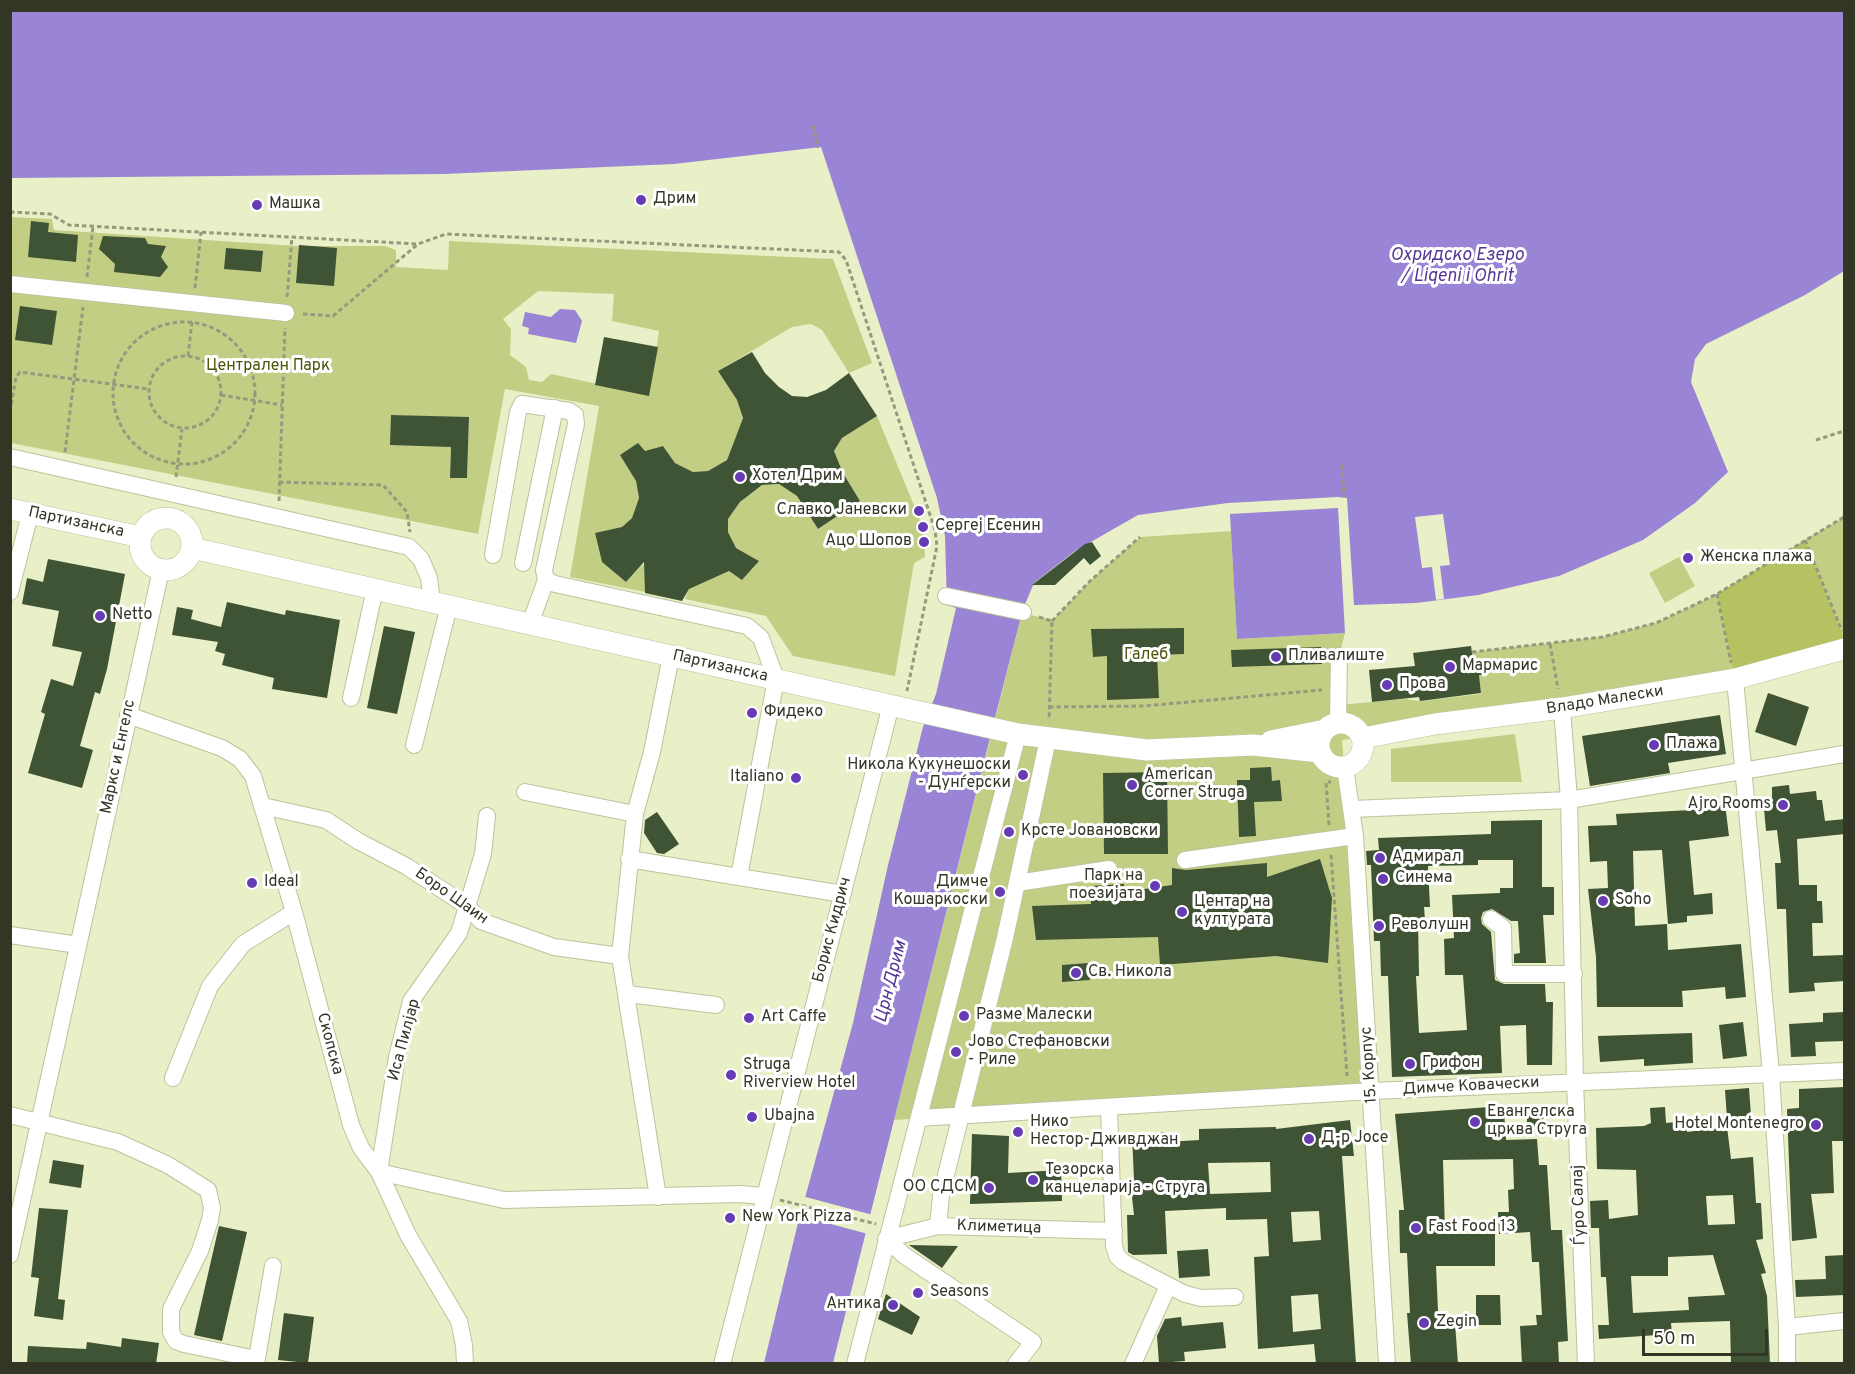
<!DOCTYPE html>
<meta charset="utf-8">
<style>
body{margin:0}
#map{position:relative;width:1855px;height:1374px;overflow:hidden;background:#e9efc6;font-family:Overpass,sans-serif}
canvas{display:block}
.frame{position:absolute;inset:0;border:12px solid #333525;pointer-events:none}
.scale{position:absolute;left:1642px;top:1329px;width:126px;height:27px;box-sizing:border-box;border:3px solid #333525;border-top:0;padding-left:8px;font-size:18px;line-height:21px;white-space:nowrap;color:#333525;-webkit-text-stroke:4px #fff;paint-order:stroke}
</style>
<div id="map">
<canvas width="1855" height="1374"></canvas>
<div class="frame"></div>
<div class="scale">50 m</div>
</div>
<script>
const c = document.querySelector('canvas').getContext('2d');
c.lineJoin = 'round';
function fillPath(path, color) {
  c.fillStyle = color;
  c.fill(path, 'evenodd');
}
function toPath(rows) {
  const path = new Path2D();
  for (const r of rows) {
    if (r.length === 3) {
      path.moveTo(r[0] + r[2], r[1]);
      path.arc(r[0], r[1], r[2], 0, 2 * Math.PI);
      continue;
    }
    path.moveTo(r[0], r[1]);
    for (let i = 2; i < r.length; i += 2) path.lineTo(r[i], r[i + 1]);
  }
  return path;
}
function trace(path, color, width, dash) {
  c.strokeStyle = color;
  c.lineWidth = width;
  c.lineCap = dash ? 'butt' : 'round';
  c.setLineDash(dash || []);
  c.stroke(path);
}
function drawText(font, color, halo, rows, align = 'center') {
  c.font = font + ' Overpass,sans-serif';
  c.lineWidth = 6;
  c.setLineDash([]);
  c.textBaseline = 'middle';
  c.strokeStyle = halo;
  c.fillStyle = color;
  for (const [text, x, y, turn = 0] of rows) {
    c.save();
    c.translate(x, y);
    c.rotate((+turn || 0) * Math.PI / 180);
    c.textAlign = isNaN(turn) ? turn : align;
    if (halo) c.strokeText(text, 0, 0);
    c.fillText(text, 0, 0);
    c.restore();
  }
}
const green = toPath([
 [10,217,52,219,54,230,297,246,385,246,396,250,396,267,448,270,449,241,833,259,872,363,849,373,822,330,811,324,792,327,718,371,737,400,743,418,727,460,708,471,693,472,675,463,663,446,645,451,636,481,639,498,632,518,622,527,595,534,602,562,626,582,641,566,659,558,645,582,645,592,570,577,599,406,505,389,478,534,11,443],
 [538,291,614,294,612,321,659,331,649,395,551,374,542,382,529,380,526,367,510,355,511,329,503,319],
 [391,415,469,418,467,478,450,477,451,447],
 [877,416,923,527,925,557,914,563,895,676,793,656,766,616,685,599,689,588,729,571,743,579,759,561,736,548,728,532,728,519,740,502,762,485,779,484,797,496,818,529,860,501,843,473,834,451,842,438],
 [1844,517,1844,638,1805,540],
 [1231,531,1237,639,1345,633,1339,656,1339,705,1405,699,1420,701,1481,694,1479,675,1485,674,1483,659,1473,660,1472,652,1602,637,1656,623,1717,594,1735,679,1342,740,1372,1091,894,1120,1022,613,1053,620,1090,581,1140,537],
 [1679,557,1695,586,1665,603,1649,573],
 [1515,734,1522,782,1391,782,1391,749]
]);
const forest = toPath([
 [1805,540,1844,638,1844,649,1735,679,1717,594]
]);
const water = toPath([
 [11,11,1844,11,1844,271,1805,295,1706,344,1695,359,1691,382,1728,472,1695,503,1643,540,1559,576,1478,595,1416,603,1354,605,1347,498,1337,497,1228,503,1138,515,1075,551,1034,583,1023,609,997,710,833,1363,764,1363,797,1227,853,1023,888,865,923,727,936,694,956,608,947,605,945,536,937,498,821,147,674,164,444,174,11,178],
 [560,309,575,310,582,321,576,343,528,334,529,328,522,326,525,312,551,317],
 [1338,508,1345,633,1237,639,1230,514]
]);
const pier = toPath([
 [1443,514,1450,565,1440,566,1444,599,1436,600,1432,567,1422,568,1415,517],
 [802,1196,873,1215,868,1234,797,1215]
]);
const building = toPath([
 [31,221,49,223,48,232,78,235,76,262,28,257],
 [103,236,145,238,148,244,166,246,161,257,168,267,160,277,114,272,115,264,99,249],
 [299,245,337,248,334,286,296,283],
 [226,248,263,251,261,272,224,269],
 [20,306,57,311,52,345,15,340],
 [604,337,658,347,649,396,595,385],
 [752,352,765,373,779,387,792,396,807,397,826,390,849,373,877,416,842,438,834,451,843,473,860,501,818,529,797,496,779,484,762,485,740,502,728,519,728,532,736,548,759,561,742,580,729,571,689,589,682,601,645,593,644,562,626,582,602,562,595,533,622,527,632,518,639,498,636,481,620,455,638,443,645,451,663,446,675,463,693,472,708,471,727,460,743,418,737,400,718,371],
 [391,415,469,417,467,478,450,478,451,447,390,445],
 [1092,542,1101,556,1090,565,1084,558,1055,585,1032,585,1085,544],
 [48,559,125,574,107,669,100,694,95,692,80,746,93,750,82,788,28,773,45,714,41,712,51,679,73,686,82,652,52,646,59,611,22,604,27,578,43,582],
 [227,602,285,615,286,610,340,620,327,698,272,689,274,678,222,665,225,654,215,651,218,642,172,635,177,607,193,610,191,619,221,627],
 [384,626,415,632,397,714,367,708],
 [1184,628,1184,654,1157,655,1159,698,1107,700,1107,656,1093,657,1091,629],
 [1471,646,1473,660,1483,659,1485,675,1479,675,1481,693,1420,701,1419,697,1372,702,1369,670,1415,666,1413,653],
 [1321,647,1322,664,1232,667,1231,650],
 [1768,693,1809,707,1796,746,1755,732],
 [1720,715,1726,754,1668,763,1670,773,1590,786,1582,736],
 [1271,767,1272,781,1280,780,1282,801,1254,802,1256,836,1239,837,1237,780,1250,780,1250,768],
 [1167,772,1168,854,1104,854,1103,773],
 [1789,785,1790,794,1816,791,1817,800,1822,800,1825,821,1845,819,1845,834,1797,839,1799,885,1817,885,1817,901,1822,901,1823,923,1812,923,1813,956,1845,955,1845,981,1814,983,1815,991,1789,993,1786,909,1777,909,1775,863,1781,863,1777,830,1766,831,1763,798,1772,798,1772,787],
 [1725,804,1729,836,1689,841,1694,895,1712,893,1713,914,1687,916,1687,922,1668,924,1662,850,1633,851,1635,926,1667,924,1668,950,1741,944,1746,997,1726,999,1725,987,1682,991,1683,1007,1597,1007,1596,957,1588,889,1608,888,1607,861,1590,862,1588,826,1617,825,1616,814,1691,810],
 [657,812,679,844,664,854,657,853,644,833,645,820],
 [1542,820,1542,887,1554,887,1554,915,1543,915,1546,963,1514,963,1514,954,1520,953,1518,921,1511,921,1492,909,1483,912,1481,918,1482,924,1491,932,1495,980,1504,984,1545,984,1546,1002,1553,1002,1552,1065,1527,1065,1526,1025,1500,1026,1502,1073,1392,1077,1388,976,1381,976,1380,941,1374,941,1371,865,1367,865,1366,851,1379,850,1378,838,1491,834,1491,821],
 [1478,860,1513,860,1513,888,1500,888,1500,893,1452,895,1454,938,1444,939,1445,975,1463,975,1467,1030,1419,1033,1416,976,1419,976,1418,920,1425,920,1424,907,1430,907,1428,866,1478,865],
 [1320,859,1332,898,1328,963,1276,956,1160,965,1158,937,1036,940,1032,906,1091,904,1090,886,1124,884,1124,892,1172,885,1172,868,1186,870,1267,863,1267,877],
 [1088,963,1090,980,1062,982,1062,965],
 [1845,1012,1845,1041,1815,1042,1816,1056,1791,1057,1789,1024,1823,1022,1823,1013],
 [1743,1022,1747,1056,1723,1059,1719,1025],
 [1692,1033,1693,1063,1644,1066,1644,1059,1600,1062,1598,1036],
 [1845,1087,1845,1141,1832,1141,1834,1193,1811,1194,1817,1238,1792,1241,1787,1109,1799,1108,1799,1089],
 [1749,1088,1751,1116,1727,1118,1725,1090],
 [1490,1107,1490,1112,1504,1111,1506,1140,1537,1139,1539,1165,1547,1165,1551,1230,1562,1230,1568,1341,1558,1342,1559,1364,1522,1364,1520,1326,1537,1325,1536,1315,1542,1315,1539,1262,1532,1262,1530,1232,1499,1234,1498,1212,1509,1212,1508,1190,1514,1189,1513,1159,1443,1160,1445,1234,1495,1234,1495,1266,1436,1266,1438,1311,1446,1311,1447,1324,1455,1323,1458,1364,1411,1364,1407,1313,1410,1313,1407,1253,1400,1253,1399,1210,1404,1210,1395,1114],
 [1665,1107,1666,1123,1686,1121,1687,1132,1727,1127,1731,1159,1753,1157,1756,1203,1761,1203,1763,1239,1756,1240,1766,1273,1761,1274,1767,1296,1770,1364,1731,1364,1730,1321,1671,1323,1672,1334,1599,1339,1598,1325,1609,1325,1606,1277,1601,1277,1599,1228,1591,1228,1590,1201,1608,1200,1609,1219,1638,1215,1636,1170,1597,1169,1596,1128,1644,1126,1651,1123,1650,1108],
 [1733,1195,1735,1224,1708,1225,1706,1196],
 [1713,1255,1725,1295,1688,1297,1689,1310,1633,1313,1631,1276,1668,1276,1668,1257],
 [1543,1109,1544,1131,1527,1132,1527,1110],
 [1350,1120,1354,1156,1342,1156,1356,1364,1316,1364,1314,1344,1258,1349,1254,1257,1269,1256,1267,1219,1226,1220,1226,1208,1165,1211,1167,1254,1133,1255,1128,1252,1127,1215,1134,1215,1130,1180,1134,1180,1132,1134,1166,1132,1166,1142,1199,1140,1199,1129,1276,1127,1276,1129],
 [1270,1162,1271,1192,1210,1194,1208,1163],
 [1319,1211,1321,1240,1293,1242,1291,1212],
 [1318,1294,1321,1329,1293,1332,1291,1296],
 [972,1134,1009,1136,1008,1173,1061,1170,1062,1201,970,1204],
 [53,1160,84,1165,81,1188,49,1183],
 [39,1208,68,1210,58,1299,65,1300,63,1320,34,1316,39,1278,31,1277],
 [219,1226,247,1232,222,1341,194,1335],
 [909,1245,958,1246,942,1268],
 [1208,1249,1210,1276,1179,1278,1177,1251],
 [1845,1255,1845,1295,1796,1297,1795,1280,1826,1279,1825,1256],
 [886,1294,920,1317,912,1335,878,1319],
 [1476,1295,1500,1295,1501,1325,1476,1325],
 [284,1313,314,1317,308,1363,278,1360],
 [1181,1317,1182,1326,1223,1322,1226,1348,1184,1352,1185,1361,1159,1363,1157,1336,1165,1319],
 [122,1338,159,1343,156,1364,27,1364,28,1346,86,1349,87,1342,121,1347]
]);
const path = toPath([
 [813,125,818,148],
 [10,212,50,214,69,225,418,244,446,234,839,252,846,260,935,530,937,546,907,691],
 [87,277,93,227],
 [195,288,201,232],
 [287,297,292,237],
 [303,314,333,316,418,244],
 [184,393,71],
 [188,356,192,322],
 [185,392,36],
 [221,395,282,405],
 [10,412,16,377,20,372,148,389],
 [1816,440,1844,431],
 [65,452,83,307],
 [1342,465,1344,497],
 [176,477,182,429],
 [279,482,383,485,407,512,410,532],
 [279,501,285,328],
 [1805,540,1842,631],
 [1717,594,1731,663],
 [1039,617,1052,621,1049,720],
 [1052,621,1090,581,1140,537],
 [1550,644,1558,689],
 [1472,652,1602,637,1656,623,1717,594,1844,517],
 [1049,707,1144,706,1322,690],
 [1329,825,1326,782,1331,782],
 [1331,855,1347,1076],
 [780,1200,876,1224]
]);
const minor = toPath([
 [10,284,286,313],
 [10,457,409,547,421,559,429,578,432,602],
 [493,555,518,412,522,404,569,411,575,415,576,424,544,570,546,580,530,624],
 [523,563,555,408],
 [546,580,555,584,747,626,761,638,776,679,739,877],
 [10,592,30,514],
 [946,596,1023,612],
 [1735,679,1771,1074,1787,1327],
 [351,698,375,589],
 [1562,708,1569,800,1575,1082,1586,1364],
 [128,715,222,748,240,759,253,776,294,912,351,1125,361,1148,379,1172,504,1200,740,1194,765,1196],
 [1338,723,1339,656],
 [414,745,449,606],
 [1345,767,1355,836,1387,1364],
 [525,792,635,814],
 [263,806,326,820,358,841,406,866,467,906,481,921,554,947,620,956,658,1197],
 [1352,809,1569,800,1844,754],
 [629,859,843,894],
 [1185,860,1355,836],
 [1017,883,1109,869],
 [1491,919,1503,928,1504,974,1574,974],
 [10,935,78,945],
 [620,956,635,814,652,752,671,656],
 [628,994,716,1005],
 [173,1078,210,986,243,944,294,912],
 [1109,1109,1114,1246,1117,1256,1123,1262,1185,1294,1201,1298,1235,1297],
 [10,1115,118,1142,168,1165,208,1190,212,1208,210,1220,200,1251,171,1309,171,1332,176,1341,184,1344,256,1359],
 [919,1118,1372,1091,1844,1071],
 [938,1226,941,1195,1005,938,1048,739],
 [886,1239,938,1226,1114,1231],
 [886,1239,905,1256,1033,1342,1016,1364],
 [10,1255,161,570],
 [256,1364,273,1266],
 [465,1364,464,1345,459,1321,408,1235,379,1172,397,1057,411,1001,459,933,483,854,487,816],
 [722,1364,891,705],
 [855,1364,1018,734],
 [1133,1364,1168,1286],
 [1787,1364,1787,1327,1844,1321]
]);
const major = toPath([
 [10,509,141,537],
 [166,544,26],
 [192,548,1018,734,1147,750,1253,745,1320,752],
 [1341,745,22],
 [1363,738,1435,724,1562,708,1735,679,1844,649],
 [1271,741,1325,730]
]);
const markers = [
 [641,200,6,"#663bb3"],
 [257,205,6,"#663bb3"],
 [740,477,6,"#663bb3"],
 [919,511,6,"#663bb3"],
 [923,527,6,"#663bb3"],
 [924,542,6,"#663bb3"],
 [1688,558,6,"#663bb3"],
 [100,616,6,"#663bb3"],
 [1276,657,6,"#663bb3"],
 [1450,667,6,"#663bb3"],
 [1387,685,6,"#663bb3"],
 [752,713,6,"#663bb3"],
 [1654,745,6,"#663bb3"],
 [1023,775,6,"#663bb3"],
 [796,778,6,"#663bb3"],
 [1132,785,6,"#663bb3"],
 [1783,805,6,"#663bb3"],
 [1009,832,6,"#663bb3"],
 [1380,858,6,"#663bb3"],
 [1383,879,6,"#663bb3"],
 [252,883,6,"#663bb3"],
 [1155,886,6,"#663bb3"],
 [1000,892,6,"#663bb3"],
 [1603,901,6,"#663bb3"],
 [1182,912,6,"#663bb3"],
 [1379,926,6,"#663bb3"],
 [1076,973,6,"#663bb3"],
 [964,1016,6,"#663bb3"],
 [749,1018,6,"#663bb3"],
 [956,1052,6,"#663bb3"],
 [1410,1064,6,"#663bb3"],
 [731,1075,6,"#663bb3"],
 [752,1117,6,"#663bb3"],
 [1475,1122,6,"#663bb3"],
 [1816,1125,6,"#663bb3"],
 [1018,1132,6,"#663bb3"],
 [1309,1139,6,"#663bb3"],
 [1033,1180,6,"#663bb3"],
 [989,1188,6,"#663bb3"],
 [730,1218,6,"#663bb3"],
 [1416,1228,6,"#663bb3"],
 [918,1293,6,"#663bb3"],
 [893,1305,6,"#663bb3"],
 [1424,1323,6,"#663bb3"]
];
const poiNames = [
 ["Дрим",653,200],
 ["Машка",269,205],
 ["Хотел Дрим",752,477],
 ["Славко Јаневски",907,511,"right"],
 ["Сергеј Есенин",935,527],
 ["Ацо Шопов",912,542,"right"],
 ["Женска плажа",1700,558],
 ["Netto",112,616],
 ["Пливалиште",1288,657],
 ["Мармарис",1462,667],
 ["Прова",1399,685],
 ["Фидеко",764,713],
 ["Плажа",1666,745],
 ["Никола Кукунешоски",1011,766,"right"],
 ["- Дунѓерски",1011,784,"right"],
 ["American",1144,776],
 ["Corner Struga",1144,794],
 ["Italiano",784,778,"right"],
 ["Ajro Rooms",1771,805,"right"],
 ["Крсте Јовановски",1021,832],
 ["Адмирал",1392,858],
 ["Парк на",1143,877,"right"],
 ["поезијата",1143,895,"right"],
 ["Синема",1395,879],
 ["Ideal",264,883],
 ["Димче",988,883,"right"],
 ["Кошаркоски",988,901,"right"],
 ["Soho",1615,901],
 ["Центар на",1194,903],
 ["културата",1194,921],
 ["Револушн",1391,926],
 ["Св. Никола",1088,973],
 ["Разме Малески",976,1016],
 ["Art Caffe",761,1018],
 ["Јово Стефановски",968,1043],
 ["- Риле",968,1061],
 ["Грифон",1422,1064],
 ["Struga",743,1066],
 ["Riverview Hotel",743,1084],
 ["Евангелска",1487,1113],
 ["црква Струга",1487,1131],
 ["Ubajna",764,1117],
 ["Нико",1030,1123],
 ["Нестор-Дживджан",1030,1141],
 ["Hotel Montenegro",1804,1125,"right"],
 ["Д-р Јосе",1321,1139],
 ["Тезорска",1045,1171],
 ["канцеларија - Струга",1045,1189],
 ["ОО СДСМ",977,1188,"right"],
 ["New York Pizza",742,1218],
 ["Fast Food 13",1428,1228],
 ["Seasons",930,1293],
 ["Aнтика",881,1305,"right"],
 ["Zegin",1436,1323]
];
const parkNames = [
 ["Централен Парк",268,367],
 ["Галеб",1146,656]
];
const streetNames = [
 ["Партизанска",76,523,12],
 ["Партизанска",720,667,13],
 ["Владо Малески",1605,701,-9],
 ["Маркс и Енгелс",119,757,-78],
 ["Боро Шаин",451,897,35],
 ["Борис Кидрич",833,930,-75],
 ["Иса Пилјар",405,1040,-75],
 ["Скопска",329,1044,75],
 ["15. Корпус",1370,1065,-94],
 ["Димче Ковачески",1471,1087,-3],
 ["Ѓуро Салај",1580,1205,-92],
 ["Климетица",999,1228,2]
];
const waterNames = [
 ["Охридско Езеро",1457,256],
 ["/ Liqeni i Ohrit",1457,277],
 ["Црн Дрим",892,982,-76]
];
fillPath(green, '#c3ce85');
fillPath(forest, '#b6c162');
fillPath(water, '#9a84d6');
fillPath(pier, '#e9efc6');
fillPath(building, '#3f5335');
trace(minor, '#bcc39a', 18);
trace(major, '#bcc39a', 22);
trace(path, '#969a7d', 3, [4.5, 3]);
trace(minor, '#fff', 16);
trace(major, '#fff', 21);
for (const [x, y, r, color] of markers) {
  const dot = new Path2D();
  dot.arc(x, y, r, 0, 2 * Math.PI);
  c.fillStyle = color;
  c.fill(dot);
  trace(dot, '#fff', 2);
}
drawText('16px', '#333525', '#fff', poiNames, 'left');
drawText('16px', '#4d530a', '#fff', parkNames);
drawText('16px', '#333525', '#fff', streetNames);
drawText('italic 18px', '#573596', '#fff', waterNames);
</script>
